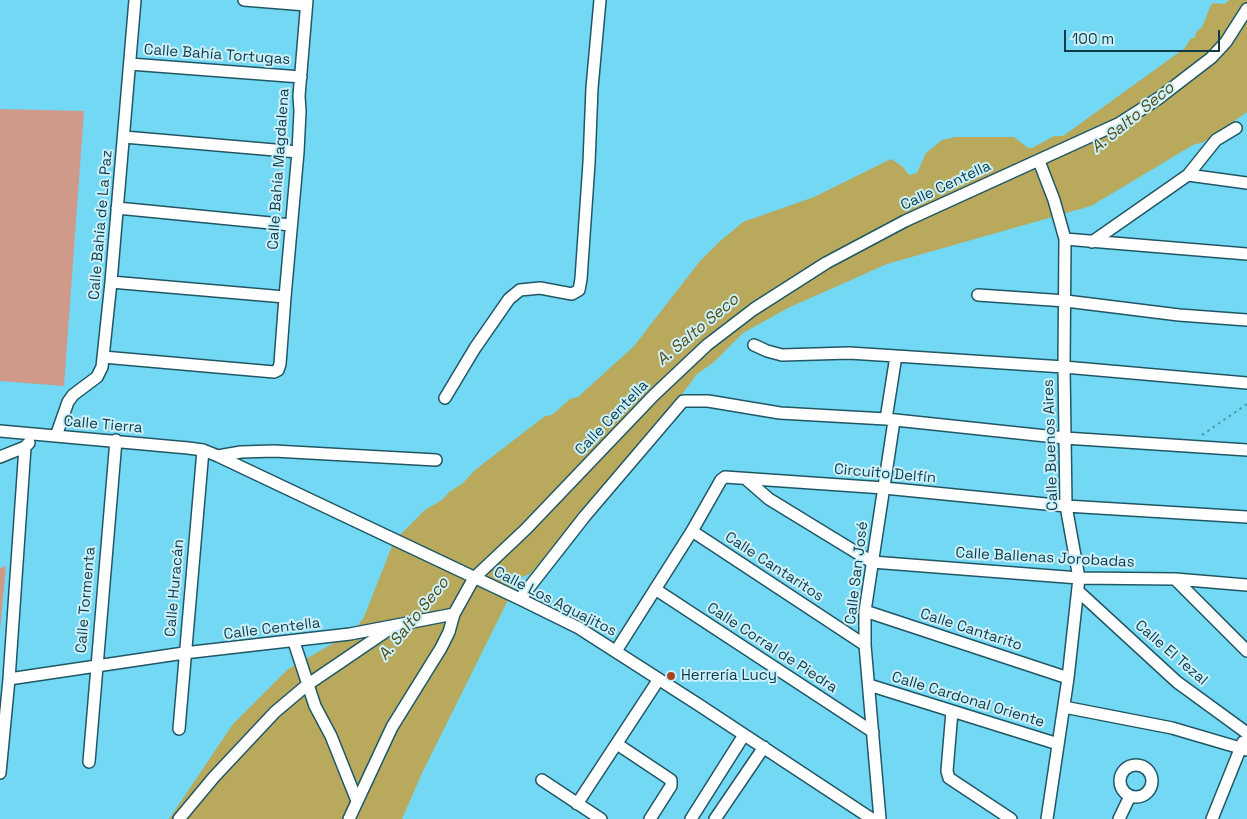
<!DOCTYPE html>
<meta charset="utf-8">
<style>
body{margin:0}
#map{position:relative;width:1247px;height:819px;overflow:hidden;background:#73d8f4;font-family:"Space Grotesk",sans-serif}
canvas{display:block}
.scale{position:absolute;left:1064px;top:30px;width:156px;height:22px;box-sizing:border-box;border:2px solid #0e3b46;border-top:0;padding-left:6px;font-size:15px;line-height:18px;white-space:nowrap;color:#0e3b46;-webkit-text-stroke:4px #cbf0fb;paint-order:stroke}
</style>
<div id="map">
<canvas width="1247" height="819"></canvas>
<div class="scale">100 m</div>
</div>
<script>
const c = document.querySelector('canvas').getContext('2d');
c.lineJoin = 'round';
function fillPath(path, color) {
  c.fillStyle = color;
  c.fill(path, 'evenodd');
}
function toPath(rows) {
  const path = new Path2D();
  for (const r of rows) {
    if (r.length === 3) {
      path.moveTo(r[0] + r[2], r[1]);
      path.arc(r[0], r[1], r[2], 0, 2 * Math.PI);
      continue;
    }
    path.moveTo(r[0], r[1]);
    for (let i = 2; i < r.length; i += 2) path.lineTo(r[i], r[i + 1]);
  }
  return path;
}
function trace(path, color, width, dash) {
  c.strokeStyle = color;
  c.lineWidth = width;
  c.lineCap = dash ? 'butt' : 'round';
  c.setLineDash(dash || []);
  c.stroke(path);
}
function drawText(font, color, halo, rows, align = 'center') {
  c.font = font + ' "Space Grotesk",sans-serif';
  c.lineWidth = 4;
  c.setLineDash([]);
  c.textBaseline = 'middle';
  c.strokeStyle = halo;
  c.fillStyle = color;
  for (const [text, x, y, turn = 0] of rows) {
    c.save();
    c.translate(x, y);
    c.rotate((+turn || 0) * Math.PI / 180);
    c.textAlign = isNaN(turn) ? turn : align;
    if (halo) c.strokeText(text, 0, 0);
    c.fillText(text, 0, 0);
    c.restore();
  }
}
const green = toPath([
 [0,109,84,111,64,386,0,381],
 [6,566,0,631,0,568]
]);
const water = toPath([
 [1229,0,1247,0,1247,112,1204,142,1193,145,1091,206,887,264,788,308,743,333,714,362,697,374,671,409,530,574,519,578,422,773,402,819,169,819,233,724,288,669,350,634,356,628,364,617,394,541,425,510,442,500,449,492,462,484,475,470,545,416,552,415,570,399,578,397,634,346,700,261,718,243,743,222,814,197,891,159,902,166,909,175,917,173,926,153,942,140,955,137,1014,137,1028,148,1032,148,1054,136,1063,136,1185,48,1191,38,1195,38,1196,32,1202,27,1211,5,1213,3,1225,4]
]);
const path = toPath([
 [1202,435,1247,404]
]);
const minor = toPath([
 [244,0,306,5],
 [130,64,301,77],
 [124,137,298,152],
 [1039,161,1054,200,1065,239,1064,367,1066,506,1079,578,1068,678,1047,819],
 [1188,175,1247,183],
 [117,208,291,225],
 [1065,239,1247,254],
 [1092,242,1188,175,1216,140,1236,128],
 [111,282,285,297],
 [978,295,1066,301,1179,315,1247,320],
 [754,345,767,351,782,355,849,353,896,356,1064,367,1247,383],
 [103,357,274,372,278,370,280,364,285,297,298,152,300,111,299,96,307,0],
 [445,398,475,348,509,299,520,290,540,288,572,294,579,290,581,279,589,163,592,88,600,0],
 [886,419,896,356],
 [0,431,188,448,203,450,218,456,520,599,579,628,699,705,872,819],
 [56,436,68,402,73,395,97,377,102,367,111,282,135,0],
 [218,456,241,452,274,451,436,460],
 [0,457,25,447,29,443],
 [746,479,769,499,872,562,1079,578,1175,579,1247,585],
 [692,531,865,645],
 [1175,579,1247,651],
 [655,589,873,732],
 [1078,591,1177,682,1247,733],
 [520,599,585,516,683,401,708,401,780,413,886,419,1065,438,1247,450],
 [865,611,1068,678],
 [294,642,315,706,331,736,357,801],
 [616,651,692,531,721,480,725,477,884,488,1066,506,1247,517],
 [9,679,184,653,350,634,454,614,474,578,526,529,654,395,707,345,754,309,826,263,905,221,1120,123,1159,98,1211,58,1226,42,1247,9],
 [869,685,1058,744],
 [1064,707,1172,728,1247,750],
 [952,711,947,771,949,778,1011,819],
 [179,729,203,450],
 [617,744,671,780,671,786,650,819],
 [89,762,116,440],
 [1136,781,16],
 [0,773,9,679,25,447],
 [542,780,601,819],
 [577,804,659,679],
 [179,819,214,777,275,712,307,685,388,630],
 [349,819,392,727,441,648,449,632,454,614],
 [691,819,744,735],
 [715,819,764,747],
 [880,819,865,645,865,611,894,421],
 [1119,819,1130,796],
 [1212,819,1243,742]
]);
const markers = [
 [671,676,5,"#a9421f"]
];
const streetNames = [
 ["Calle Bahía Tortugas",217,55,4],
 ["Calle Bahía Magdalena",279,169,-86],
 ["Calle Centella",946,186,-25],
 ["Calle Bahía de La Paz",101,225,-85],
 ["Calle Centella",612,418,-46],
 ["Calle Tierra",103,425,5],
 ["Calle Buenos Aires",1051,445,-92],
 ["Circuito Delfín",885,474,5],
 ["Calle Ballenas Jorobadas",1045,558,3],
 ["Calle Cantaritos",774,567,33],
 ["Calle San José",857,573,-83],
 ["Calle Huracán",175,588,-85],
 ["Calle Tormenta",86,600,-85],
 ["Calle Los Aguajitos",555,602,27],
 ["Calle Centella",272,629,-7],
 ["Calle Cantarito",971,630,18],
 ["Calle Corral de Piedra",772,648,33],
 ["Calle El Tezal",1171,653,41],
 ["Calle Cardonal Oriente",968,700,17]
];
const poiNames = [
 ["Herrería Lucy",681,676]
];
const waterNames = [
 ["A. Salto Seco",1133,118,-39],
 ["A. Salto Seco",698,330,-40],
 ["A. Salto Seco",414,619,-51]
];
fillPath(green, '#cf9a8a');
fillPath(water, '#b9a95c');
trace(minor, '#205765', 14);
trace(path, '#4996ab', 2, [2.5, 4]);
trace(minor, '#fff', 11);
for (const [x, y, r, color] of markers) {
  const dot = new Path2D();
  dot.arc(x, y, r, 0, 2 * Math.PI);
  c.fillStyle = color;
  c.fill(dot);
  trace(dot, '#cbf0fb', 2);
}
drawText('15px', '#0e3b46', '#cbf0fb', streetNames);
drawText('15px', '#0e3b46', '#cbf0fb', poiNames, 'left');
drawText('italic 16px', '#54480a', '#cbf0fb', waterNames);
</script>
